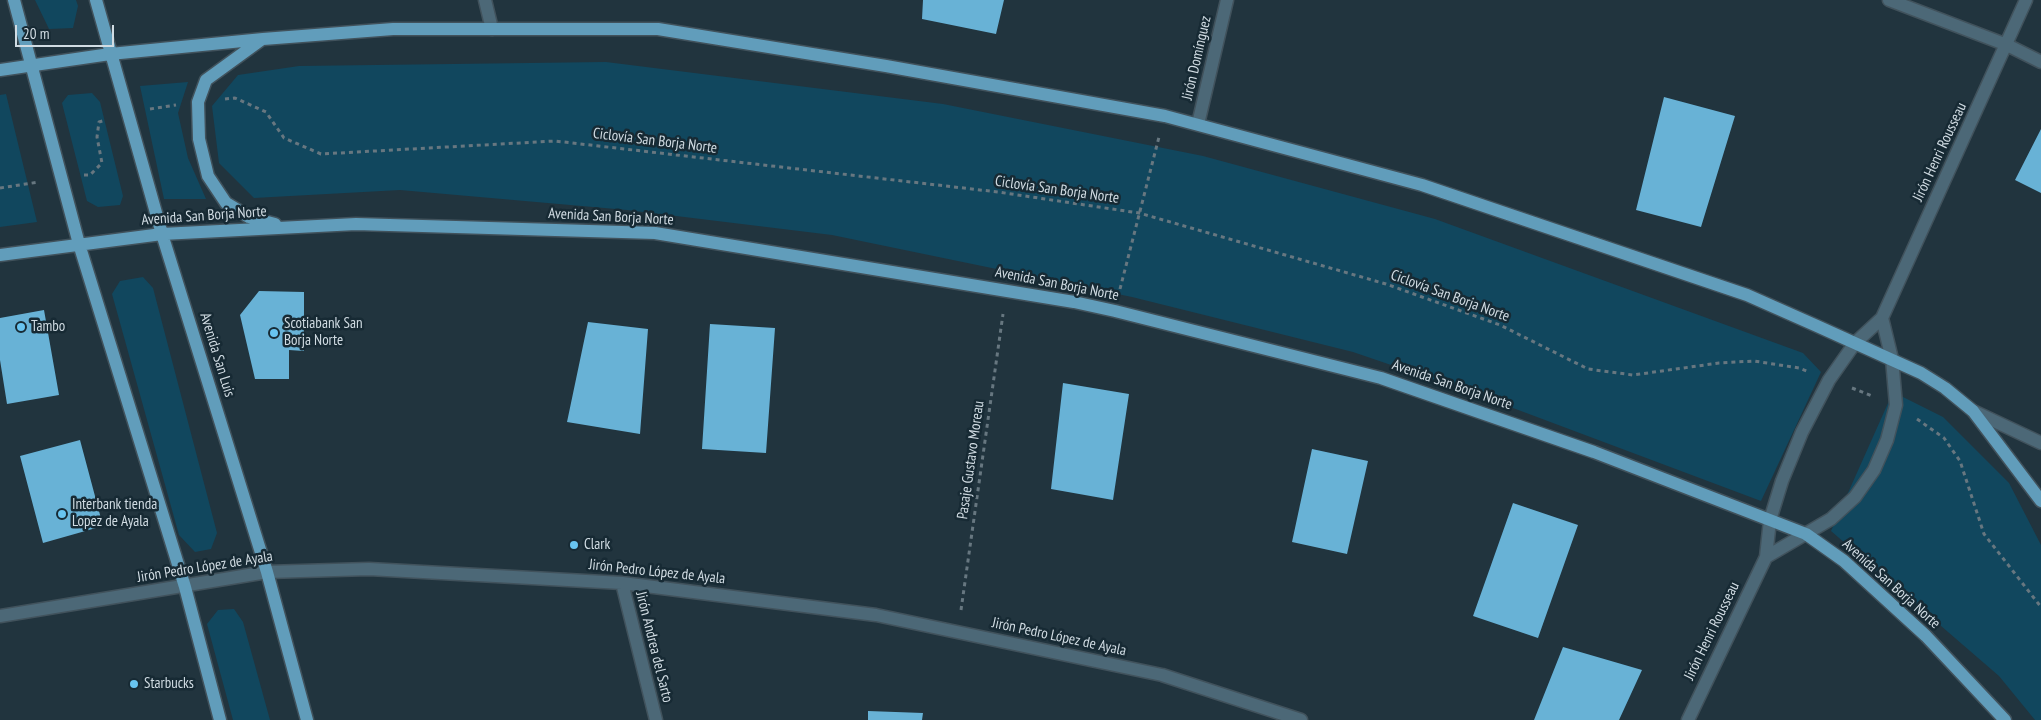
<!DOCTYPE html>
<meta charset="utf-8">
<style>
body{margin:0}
#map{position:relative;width:2041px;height:720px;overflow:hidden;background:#21343e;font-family:"PT Sans Narrow",sans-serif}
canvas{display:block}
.scale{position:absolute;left:15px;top:25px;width:99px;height:22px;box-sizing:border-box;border:2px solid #d1dce3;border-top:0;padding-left:6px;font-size:15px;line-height:18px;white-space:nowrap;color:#d1dce3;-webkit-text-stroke:4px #172a34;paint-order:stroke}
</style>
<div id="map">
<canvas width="2041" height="720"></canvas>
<div class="scale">20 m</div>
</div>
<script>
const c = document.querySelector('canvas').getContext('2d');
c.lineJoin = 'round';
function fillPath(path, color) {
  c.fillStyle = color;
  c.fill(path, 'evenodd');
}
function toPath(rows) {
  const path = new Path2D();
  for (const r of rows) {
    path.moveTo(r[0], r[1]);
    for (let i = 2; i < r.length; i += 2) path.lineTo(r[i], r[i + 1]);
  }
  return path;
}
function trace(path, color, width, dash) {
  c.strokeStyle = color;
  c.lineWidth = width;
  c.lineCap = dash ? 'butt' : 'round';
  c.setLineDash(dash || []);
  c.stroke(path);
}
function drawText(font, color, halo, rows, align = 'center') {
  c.font = font + ' "PT Sans Narrow",sans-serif';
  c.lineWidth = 5;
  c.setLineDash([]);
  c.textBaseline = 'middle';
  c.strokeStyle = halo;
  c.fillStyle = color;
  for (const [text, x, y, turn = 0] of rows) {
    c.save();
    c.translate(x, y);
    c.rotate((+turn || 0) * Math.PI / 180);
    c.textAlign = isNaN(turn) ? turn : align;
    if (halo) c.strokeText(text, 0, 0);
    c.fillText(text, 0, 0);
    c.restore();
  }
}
const green = toPath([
 [35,0,76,0,78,6,73,28,49,29],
 [606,62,943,104,1203,156,1435,219,1803,353,1821,372,1761,501,1473,393,1353,352,1132,297,832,235,627,210,400,190,254,198,219,163,212,106,238,75,299,66],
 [188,82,178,113,188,158,206,199,164,199,140,86],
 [92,93,100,102,123,196,120,205,98,207,87,201,62,103,68,95],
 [6,94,37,222,0,227,0,95],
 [143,277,153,288,217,533,211,549,195,552,179,535,112,294,120,281],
 [1893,392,1943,417,2009,483,2041,545,2041,720,2035,720,1999,676,1831,531],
 [234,609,243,622,270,720,233,720,207,624,218,610]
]);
const building = toPath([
 [923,0,1004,0,996,34,922,19],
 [1664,97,1735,116,1701,227,1636,210],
 [2041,129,2041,193,2015,180],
 [259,291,304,292,304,351,289,350,289,379,255,379,240,315],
 [44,310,59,395,7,404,0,360,0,318],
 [588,322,648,329,640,434,567,422],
 [710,324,775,328,766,453,702,449],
 [1063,383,1129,394,1113,500,1051,489],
 [80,440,103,526,43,543,20,456],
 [1312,449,1368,461,1347,554,1292,542],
 [1513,503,1578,525,1538,638,1473,616],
 [1563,647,1642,670,1619,720,1534,720],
 [868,711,923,713,922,720,868,720]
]);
const path = toPath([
 [225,99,235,98,266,112,284,138,321,154,555,141,998,192,1139,213,1386,284,1500,325,1588,369,1633,375,1719,363,1754,361,1799,368,1809,372],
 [150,109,176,105],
 [84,175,90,175,102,163,97,137,99,122,106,120],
 [0,188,39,182],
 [1120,289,1159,137],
 [1852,388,1872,396],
 [1917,419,1944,438,1960,461,1984,534,2041,607],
 [961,610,1003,314]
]);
const minor = toPath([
 [485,0,492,29],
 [1889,0,2007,45,2041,62],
 [1198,124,1227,0],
 [1973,411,2041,443],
 [1766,557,1831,519,1855,497,1874,470,1887,440,1896,405,1892,359,1882,318],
 [622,583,656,720],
 [0,616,267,572,369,569,622,583,876,615,1162,675,1301,720],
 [1688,720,1766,557,1770,520,1782,481,1802,432,1829,380,1855,343,1882,318,2026,0]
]);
const major = toPath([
 [14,0,79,244,185,587,220,720],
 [96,0,162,234,267,572,307,720],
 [261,40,206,80,198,102,199,139,208,176,226,203,249,217,275,224],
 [0,70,110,54,263,39,393,29,658,29,886,66,1165,116,1422,185,1747,295,1817,326,1921,373,1945,388,1973,411,2041,501],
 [0,255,162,234,356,224,655,233,1074,302,1115,311,1381,378,1594,452,1806,534,1844,561,1926,636,2005,720]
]);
const markers = [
 [21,327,5,"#68c4f0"],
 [274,333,5,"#68c4f0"],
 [62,514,5,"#68c4f0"],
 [574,545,5,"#68c4f0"],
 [134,684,5,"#68c4f0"]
];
const streetNames = [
 ["Jirón Domínguez",1197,58,-77],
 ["Ciclovía San Borja Norte",655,141,7],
 ["Jirón Henri Rousseau",1940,152,-65],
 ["Ciclovía San Borja Norte",1057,190,8],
 ["Avenida San Borja Norte",204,216,-4],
 ["Avenida San Borja Norte",611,217,3],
 ["Avenida San Borja Norte",1057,284,11],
 ["Ciclovía San Borja Norte",1450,296,20],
 ["Avenida San Luis",217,355,73],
 ["Avenida San Borja Norte",1452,385,19],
 ["Pasaje Gustavo Moreau",971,460,-82],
 ["Jirón Pedro López de Ayala",205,567,-9],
 ["Jirón Pedro López de Ayala",657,572,6],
 ["Avenida San Borja Norte",1891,584,42],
 ["Jirón Henri Rousseau",1712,631,-64],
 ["Jirón Pedro López de Ayala",1059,637,12],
 ["Jirón Andrea del Sarto",654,647,76]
];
const poiNames = [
 ["Scotiabank San",284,324],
 ["Borja Norte",284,341],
 ["Tambo",31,327],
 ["Interbank tienda",72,505],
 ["Lopez de Ayala",72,522],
 ["Clark",584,545],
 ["Starbucks",144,684]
];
fillPath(green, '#11475e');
fillPath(building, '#68b2d6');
trace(minor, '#41525c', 15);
trace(major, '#41525c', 15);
trace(path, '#677780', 3, [4, 4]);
trace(minor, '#4c6877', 12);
trace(major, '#619dbb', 12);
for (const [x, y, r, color] of markers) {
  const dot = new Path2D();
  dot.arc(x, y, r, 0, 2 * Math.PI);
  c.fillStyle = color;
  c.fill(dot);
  trace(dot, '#172a34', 2);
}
drawText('15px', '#d1dce3', '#172a34', streetNames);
drawText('15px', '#d1dce3', '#172a34', poiNames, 'left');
</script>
